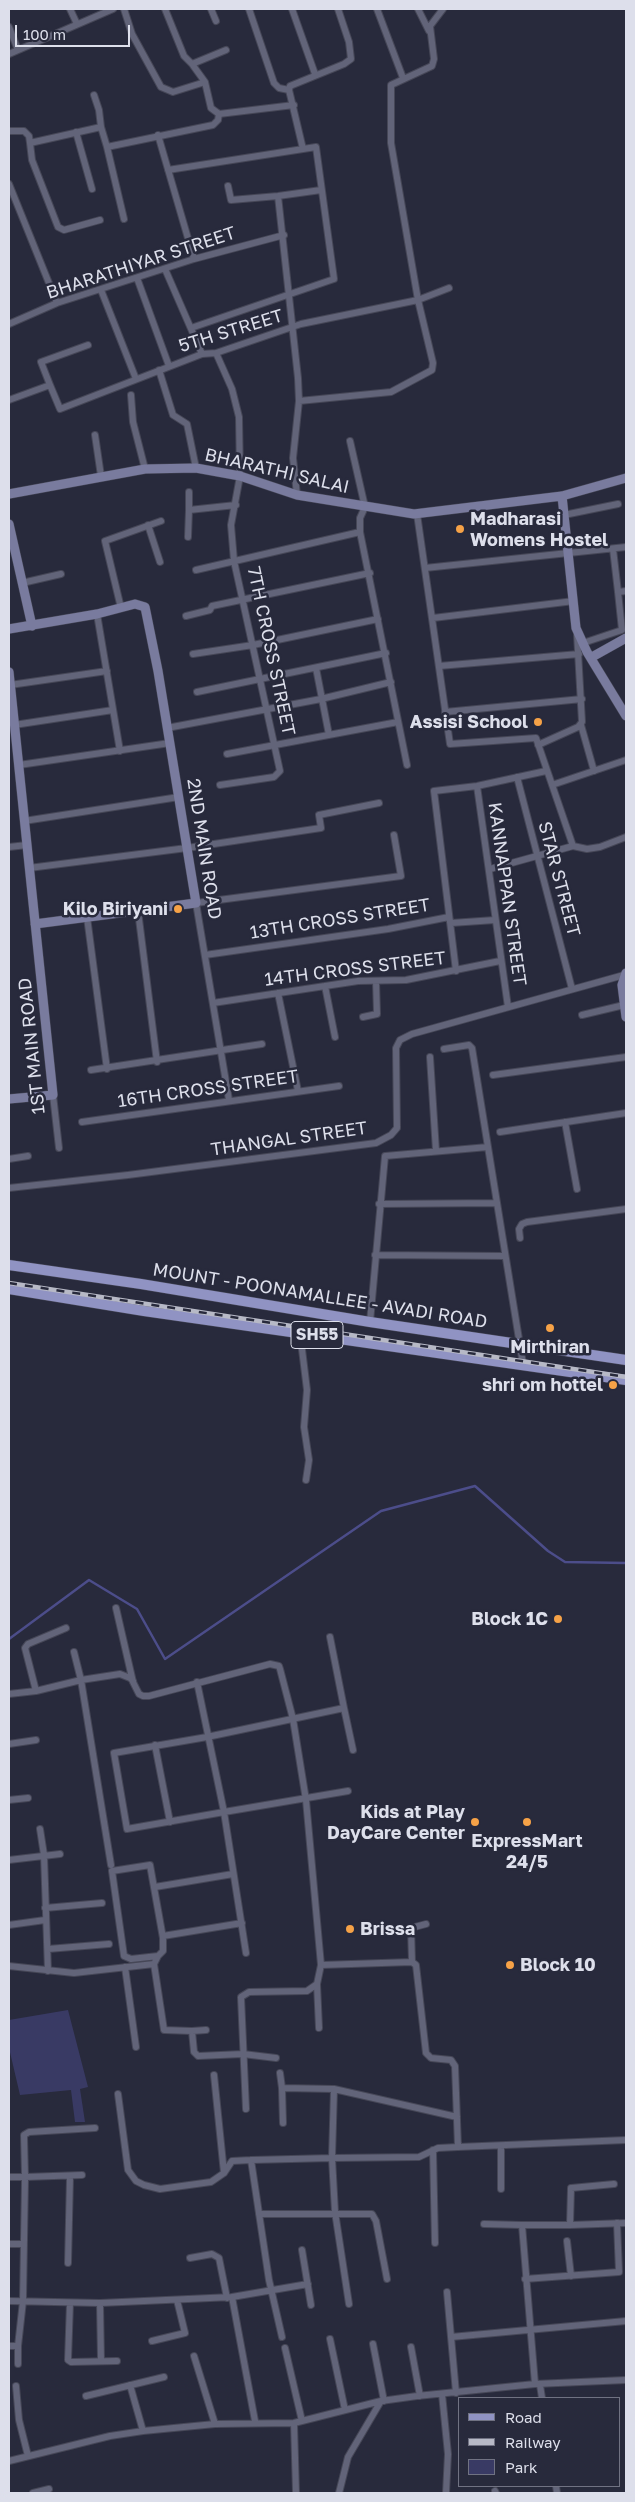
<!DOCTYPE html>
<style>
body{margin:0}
#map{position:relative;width:635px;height:2502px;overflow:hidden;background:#282a3c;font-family:"Golos Text",sans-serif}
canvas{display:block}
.frame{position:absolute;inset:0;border:10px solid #dddfeb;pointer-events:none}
.legend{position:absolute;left:458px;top:2397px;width:162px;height:90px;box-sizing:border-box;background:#282a3c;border:1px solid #707282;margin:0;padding:6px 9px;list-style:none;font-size:15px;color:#dddfeb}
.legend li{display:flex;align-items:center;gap:10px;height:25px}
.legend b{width:25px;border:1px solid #707282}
.scale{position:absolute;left:15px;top:25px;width:115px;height:22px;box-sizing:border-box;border:2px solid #dddfeb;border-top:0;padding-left:6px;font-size:15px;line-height:18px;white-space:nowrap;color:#dddfeb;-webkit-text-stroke:4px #282a3c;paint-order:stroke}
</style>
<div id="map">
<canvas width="635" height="2502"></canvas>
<div class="frame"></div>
<ul class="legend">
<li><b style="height:6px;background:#9093c3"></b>Road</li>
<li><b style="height:6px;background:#b7b9c6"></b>Railway</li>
<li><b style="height:14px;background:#393a64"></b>Park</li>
</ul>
<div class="scale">100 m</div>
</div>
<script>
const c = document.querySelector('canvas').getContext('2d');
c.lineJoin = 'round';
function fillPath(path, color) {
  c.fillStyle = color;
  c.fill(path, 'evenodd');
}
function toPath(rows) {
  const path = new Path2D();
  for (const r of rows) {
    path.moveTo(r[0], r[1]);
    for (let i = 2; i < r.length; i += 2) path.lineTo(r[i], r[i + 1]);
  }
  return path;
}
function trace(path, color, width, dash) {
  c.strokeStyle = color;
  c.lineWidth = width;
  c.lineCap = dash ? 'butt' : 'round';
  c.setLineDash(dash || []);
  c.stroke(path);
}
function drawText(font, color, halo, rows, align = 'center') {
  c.font = font + ' "Golos Text",sans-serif';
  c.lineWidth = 5;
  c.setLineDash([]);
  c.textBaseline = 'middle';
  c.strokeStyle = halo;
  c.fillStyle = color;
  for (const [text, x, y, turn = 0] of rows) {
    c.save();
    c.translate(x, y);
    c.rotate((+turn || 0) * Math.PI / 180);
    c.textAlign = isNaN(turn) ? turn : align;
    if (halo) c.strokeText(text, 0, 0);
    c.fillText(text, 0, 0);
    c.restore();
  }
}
const green = toPath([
 [68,2010,88,2087,80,2089,85,2122,75,2122,71,2090,20,2095,9,2048,9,2020]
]);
const stream = toPath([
 [9,1639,89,1580,137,1609,165,1659,381,1511,475,1486,548,1551,565,1562,626,1563]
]);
const street = toPath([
 [70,9,77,24],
 [124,9,132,34,161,87,173,92,205,82],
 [165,9,184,56,192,64,205,82,211,108,219,114,294,105],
 [211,9,216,21],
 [249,9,274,83,279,88,289,90],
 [292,9,315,74],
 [377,9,403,78],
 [418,9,429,31],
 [9,27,18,50],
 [9,54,113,9],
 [192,64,226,50],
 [94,95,99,110,101,127],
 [9,131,24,131,29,136,30,143,101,127,107,147,213,125,218,120,219,114],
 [76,132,92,189],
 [158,135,194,259],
 [30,143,32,160,58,227,64,230,100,220],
 [107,147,124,219],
 [303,149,289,90,290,86,344,64,351,59,349,42,338,9],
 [168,170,316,147,334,279,191,328],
 [9,184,57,303],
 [228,186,231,200,278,196,321,190],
 [278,196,298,378,299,401,293,458,297,495],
 [165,269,202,354],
 [137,278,169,366],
 [101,290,136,379],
 [9,324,57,303,194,259,284,235],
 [216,353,232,389,239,417,240,476,231,525,234,561,280,771,274,777,220,785],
 [159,370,173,415,187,424,196,468],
 [50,385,60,409,202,354,216,353,301,324,418,300,391,143,391,85,432,66,434,59,430,26,443,9],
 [131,395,133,422,145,469],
 [9,400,50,385,41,362,88,345],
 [299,401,391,392,432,370,433,363,418,300,449,288],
 [95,435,101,476],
 [350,441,365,507,360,518,360,532,407,765],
 [189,492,189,510,236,505],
 [417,514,450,744,536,738,573,846],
 [564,515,618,504],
 [148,525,160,562],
 [188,537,189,510],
 [613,549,618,592],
 [425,568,626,547],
 [196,570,360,532],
 [22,583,61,574],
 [121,608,105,541,161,521],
 [97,614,120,751],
 [186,616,210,610,212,606,370,573],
 [433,618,574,601],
 [583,643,622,630,618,592,626,591],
 [193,654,253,645,378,619],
 [439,666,579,654],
 [316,668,329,735],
 [10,685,107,671],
 [197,692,386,653],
 [445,712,582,699],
 [14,725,113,710],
 [581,725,594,771],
 [167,728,321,699,391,682],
 [538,745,578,727,582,722,577,634],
 [227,754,398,722],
 [19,765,170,743],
 [517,777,572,989],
 [552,785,626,760],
 [477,786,508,1007],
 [24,821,179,797],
 [9,847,27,845],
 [29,868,187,848,321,828,319,815,379,803],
 [490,869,573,846,587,849,600,847,626,837],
 [138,911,157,1062],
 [87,917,107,1069],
 [451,923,495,920],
 [205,955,388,929,449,917],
 [456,971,434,791,477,786,546,771],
 [325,986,335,1037],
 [278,993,298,1091],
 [213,1003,358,981,406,980,500,961],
 [582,1015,624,1005],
 [363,1017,377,1014,376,981],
 [444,1049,469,1045,472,1048,488,1147],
 [430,1057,436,1151],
 [91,1070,262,1044],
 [493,1075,626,1057],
 [53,1095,59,1148],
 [229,1100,196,903,401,876,394,835],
 [82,1122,339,1086],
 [565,1122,577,1189],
 [500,1132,626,1113],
 [9,1159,28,1156],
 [9,1188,128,1175,376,1143,391,1135,397,1128,396,1048,400,1040,412,1034,624,975],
 [379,1204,497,1203],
 [520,1238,519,1229,522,1224,527,1222,626,1209],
 [375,1255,505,1256],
 [370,1322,385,1156,488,1147,523,1364],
 [300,1333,307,1390,304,1427,309,1460,306,1480],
 [116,1608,133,1682,139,1694,143,1696,149,1696,270,1664,279,1666,280,1669,293,1719,306,1800,321,1965,317,1984,307,1991,249,1992,241,1997,246,2109],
 [74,1652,81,1680,111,1865],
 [197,1682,224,1812,348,1791],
 [36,1691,25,1648,28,1644,66,1628],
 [9,1694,36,1691,81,1680,120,1674,130,1678,133,1681],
 [344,1708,353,1750],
 [9,1744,36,1740],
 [155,1745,170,1822],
 [9,1800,28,1798],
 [40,1829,44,1855,48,1971],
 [9,1860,60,1854],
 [155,1887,233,1874],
 [45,1908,102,1903],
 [9,1925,45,1920],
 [163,1936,242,1923],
 [48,1949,109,1944],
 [246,1953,224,1812,127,1829,114,1753,207,1737,344,1708,330,1637],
 [158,1956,163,1951,163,1938,150,1865,112,1871,124,1956,131,1959,158,1956,154,1964,164,2030,192,2031,194,2052,198,2056,243,2054,276,2058],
 [412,1962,411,1928,426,1924],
 [321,1965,412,1962,416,1965,426,2053,431,2058,451,2060,455,2066,458,2147,626,2140],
 [9,1966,74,1973,154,1964],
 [125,1967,136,2047],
 [317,1984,319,2028],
 [192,2031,206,2030],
 [280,2073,282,2088],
 [214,2075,224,2173],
 [118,2094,128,2170,136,2181,144,2185,160,2189,211,2182,224,2173,232,2161,251,2160],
 [283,2123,282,2088,334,2089],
 [501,2146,501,2189],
 [433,2150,435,2243],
 [82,2175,25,2177,24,2135,29,2132,95,2128],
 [9,2177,25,2177,25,2179,23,2301,18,2346,9,2346],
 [259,2214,372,2214,376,2221,387,2279],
 [484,2224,522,2225,535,2384],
 [522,2225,570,2225,571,2188,614,2184],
 [570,2225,626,2223],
 [567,2241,571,2276],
 [9,2244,22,2244],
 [302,2250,311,2305],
 [190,2258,212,2254,219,2258,227,2298],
 [68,2263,70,2177],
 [525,2279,619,2272,617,2223],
 [447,2292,456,2393],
 [232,2297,308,2284],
 [9,2301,100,2303,232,2297,255,2421],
 [70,2303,68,2360,71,2362,117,2361],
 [100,2303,101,2361],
 [349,2304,335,2212,332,2158,419,2157,438,2148,458,2147],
 [282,2337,269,2280,251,2160,332,2158,334,2089,457,2117],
 [451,2337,626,2321],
 [330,2339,345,2410],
 [152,2341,185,2333,177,2300],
 [373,2344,384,2401],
 [411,2347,420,2396],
 [285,2348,302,2421],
 [194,2356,215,2424],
 [18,2364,18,2346],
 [130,2385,143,2431],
 [540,2385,542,2398],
 [16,2386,19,2420,28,2456],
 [442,2394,448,2454,446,2493],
 [86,2396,164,2377],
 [294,2423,296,2493],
 [9,2461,110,2436,143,2431,215,2424,294,2423,381,2401,417,2396,535,2384,626,2380],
 [556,2486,557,2493],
 [495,2491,496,2493],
 [33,2493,49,2489],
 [339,2493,348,2457,381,2401]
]);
const secondary = toPath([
 [9,494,145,469,196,468,240,476,297,495,414,514,562,496,626,478],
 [562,496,576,628,587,652,626,716],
 [9,524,32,626],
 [9,629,97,614,135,604,145,607,158,671,196,903,35,924],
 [592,657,626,638],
 [9,672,53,1095,9,1099],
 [626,973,622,985,626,1017]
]);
const primary = toPath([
 [9,1265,141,1284,370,1322,626,1360],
 [9,1289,144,1311,626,1380]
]);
const rail = toPath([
 [9,1283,626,1377]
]);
const markers = [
 [460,529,5,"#f6a247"],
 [538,722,5,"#f6a247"],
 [178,909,5,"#f6a247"],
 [550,1328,5,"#f6a247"],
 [613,1385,5,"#f6a247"],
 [558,1619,5,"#f6a247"],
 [475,1822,5,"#f6a247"],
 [527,1822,5,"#f6a247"],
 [350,1929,5,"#f6a247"],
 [510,1965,5,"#f6a247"]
];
const shields = [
 [317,1335,52]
];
const shieldNames = [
 ["SH55",317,1335]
];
const streetNames = [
 ["BHARATHIYAR STREET",141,263,-18],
 ["5TH STREET",231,331,-17],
 ["BHARATHI SALAI",277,471,13],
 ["7TH CROSS STREET",271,651,78],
 ["2ND MAIN ROAD",204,849,81],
 ["STAR STREET",559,879,75],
 ["KANNAPPAN STREET",507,894,82],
 ["13TH CROSS STREET",340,919,-9],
 ["14TH CROSS STREET",355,969,-7],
 ["1ST MAIN ROAD",32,1046,-96],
 ["16TH CROSS STREET",208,1089,-8],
 ["THANGAL STREET",289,1139,-8],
 ["MOUNT - POONAMALLEE - AVADI ROAD",320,1296,9]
];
const poiNames = [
 ["Madharasi",470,519,"left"],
 ["Womens Hostel",470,540,"left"],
 ["Assisi School",528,722],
 ["Kilo Biriyani",168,909],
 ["Mirthiran",550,1347,"center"],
 ["shri om hottel",603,1385],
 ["Block 1C",548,1619],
 ["Kids at Play",465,1812],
 ["DayCare Center",465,1833],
 ["ExpressMart",527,1841,"center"],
 ["24/5",527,1862,"center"],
 ["Brissa",360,1929,"left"],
 ["Block 10",520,1965,"left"]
];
fillPath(green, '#393a64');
trace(stream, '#4c4d8a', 2.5);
trace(street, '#464757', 8);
trace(secondary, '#464757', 10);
trace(primary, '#464757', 11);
trace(street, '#626479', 6);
trace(secondary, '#797b9e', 9);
trace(primary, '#9093c3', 10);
trace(rail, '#b7b9c6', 4.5);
trace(rail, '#282a3c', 2.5, [8]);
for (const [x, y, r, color] of markers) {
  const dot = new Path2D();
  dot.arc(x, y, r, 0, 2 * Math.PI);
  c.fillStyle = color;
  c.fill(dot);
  trace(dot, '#282a3c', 2);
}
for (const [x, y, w] of shields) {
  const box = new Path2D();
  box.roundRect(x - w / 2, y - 13.5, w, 27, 4);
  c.fillStyle = '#282a3c';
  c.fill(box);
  trace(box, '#dddfeb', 1);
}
drawText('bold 16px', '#dddfeb', null, shieldNames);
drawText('18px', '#dddfeb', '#282a3c', streetNames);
drawText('bold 18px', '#dddfeb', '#282a3c', poiNames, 'right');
</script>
